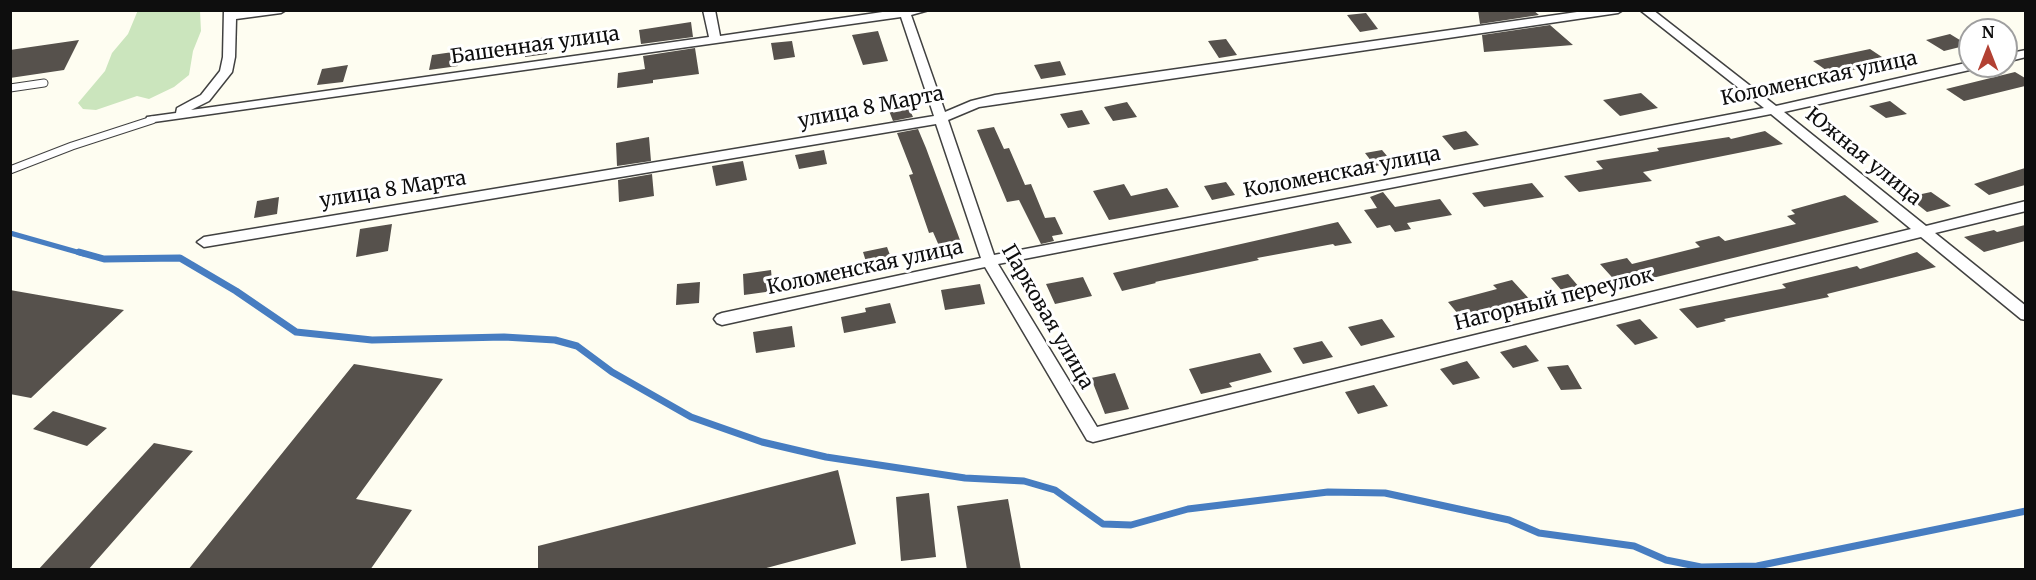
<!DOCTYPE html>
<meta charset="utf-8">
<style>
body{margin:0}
#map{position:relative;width:2036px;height:580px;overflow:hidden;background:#fefdf1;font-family:Merriweather,serif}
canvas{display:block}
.frame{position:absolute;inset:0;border:12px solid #0e0e0e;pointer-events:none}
.north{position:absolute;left:1958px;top:18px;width:60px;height:60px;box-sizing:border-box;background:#fff;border:2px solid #9f9f9f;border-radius:50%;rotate:0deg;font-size:16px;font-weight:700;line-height:24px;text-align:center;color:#0e0e0e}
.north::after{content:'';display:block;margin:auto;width:21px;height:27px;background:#b24133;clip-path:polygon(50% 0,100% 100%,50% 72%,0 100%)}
</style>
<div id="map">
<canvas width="2036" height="580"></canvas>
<div class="frame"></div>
<div class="north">N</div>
</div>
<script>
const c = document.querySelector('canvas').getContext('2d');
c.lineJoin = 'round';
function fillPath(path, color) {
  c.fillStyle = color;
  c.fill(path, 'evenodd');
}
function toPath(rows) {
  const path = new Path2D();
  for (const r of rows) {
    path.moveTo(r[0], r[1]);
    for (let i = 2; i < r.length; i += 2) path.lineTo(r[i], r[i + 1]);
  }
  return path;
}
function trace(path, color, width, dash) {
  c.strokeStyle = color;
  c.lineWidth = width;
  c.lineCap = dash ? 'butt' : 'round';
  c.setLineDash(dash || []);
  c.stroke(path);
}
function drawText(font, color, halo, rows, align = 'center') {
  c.font = font + ' Merriweather,serif';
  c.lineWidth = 6;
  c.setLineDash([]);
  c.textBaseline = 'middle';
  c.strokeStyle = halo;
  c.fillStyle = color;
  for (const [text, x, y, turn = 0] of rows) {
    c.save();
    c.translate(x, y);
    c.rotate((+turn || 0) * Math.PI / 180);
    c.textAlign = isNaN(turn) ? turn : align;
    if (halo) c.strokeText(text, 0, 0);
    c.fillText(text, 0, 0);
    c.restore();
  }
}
const green = toPath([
 [138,10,200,11,201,31,193,51,189,75,174,87,149,99,137,96,96,110,83,109,78,103,105,71,112,53,128,34]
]);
const streamFar1 = toPath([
 [10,233,84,254]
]);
const stream = toPath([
 [79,252,104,259,180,258,236,291,296,332,372,340,504,337,555,340,577,346,612,372,691,417,762,442,826,457,965,478,1024,481,1055,490,1103,524,1131,525,1188,509,1328,492,1385,493,1509,520,1539,533,1634,546,1666,560,1701,567,1757,566,2026,511]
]);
const building = toPath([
 [1478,10,1533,10,1539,15,1480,24],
 [1366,13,1378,29,1360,32,1347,15],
 [691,22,693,37,641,44,639,30],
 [1550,25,1573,45,1484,52,1482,35],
 [878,31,888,61,863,65,852,35],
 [1950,34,1968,45,1944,51,1926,40],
 [548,37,547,54,525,57,526,40],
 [1226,39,1237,55,1219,58,1208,41],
 [79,40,64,70,10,78,10,50],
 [792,41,795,57,774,60,771,43],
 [695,48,699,74,653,80,653,83,617,88,618,73,645,69,643,56],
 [1870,49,1888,61,1833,75,1813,61],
 [460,51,458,66,429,70,432,55],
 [1060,61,1066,75,1041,79,1034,65],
 [348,65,343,82,317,85,322,69],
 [2015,72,2025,78,2025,86,1964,101,1946,89],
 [1641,93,1658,108,1620,116,1603,100],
 [903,94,913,117,893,121,884,98],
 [1890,101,1907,114,1886,118,1869,106],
 [1127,102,1137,117,1113,121,1104,107],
 [1082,110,1090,124,1068,128,1060,114],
 [994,127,1004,149,1009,148,1025,185,1031,184,1045,218,1055,217,1063,234,1052,236,1054,241,1041,244,1019,200,1007,202,977,130],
 [918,129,926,148,964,251,943,255,933,232,929,233,909,175,913,174,897,133],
 [1466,131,1479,145,1454,150,1442,136],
 [1765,131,1783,144,1643,172,1652,181,1579,192,1564,176,1603,169,1596,161,1659,151,1657,148,1729,137,1731,139],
 [649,137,651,161,617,166,616,143],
 [824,150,827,164,799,169,795,155],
 [1382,150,1393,163,1375,166,1365,153],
 [743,161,747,180,716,186,712,166],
 [2025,168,2025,185,1989,195,1974,184],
 [652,174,654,196,619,202,618,180],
 [1226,182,1235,195,1212,200,1204,186],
 [1532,183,1544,197,1484,207,1472,193],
 [1124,184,1131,196,1167,188,1179,207,1109,220,1093,191],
 [1383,192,1395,207,1440,199,1452,215,1407,223,1411,229,1395,232,1390,225,1377,228,1364,210,1377,208,1370,197],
 [1931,192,1951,206,1927,212,1908,197],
 [1845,195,1879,222,1620,286,1600,264,1627,258,1632,264,1700,247,1695,242,1719,236,1725,241,1796,224,1787,216,1795,214,1791,210],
 [279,197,277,214,254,218,257,201],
 [1338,222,1352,243,1335,246,1333,244,1257,258,1259,260,1155,282,1156,283,1122,291,1113,273],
 [392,224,388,251,356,257,360,229],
 [2025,225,2025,241,1984,252,1964,237,1994,230,1997,232],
 [887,247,893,263,868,268,863,252],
 [1917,252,1936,267,1827,294,1829,297,1724,319,1726,321,1697,328,1679,309,1786,288,1782,284,1857,266,1860,269],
 [771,270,773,291,744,295,743,274],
 [1568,274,1585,294,1568,298,1551,278],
 [1083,277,1092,296,1055,304,1046,284],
 [1512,280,1533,303,1464,321,1448,302,1497,289,1493,285],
 [700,282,699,303,676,305,677,284],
 [980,284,985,304,945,310,941,290],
 [10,290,124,310,31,398,10,394],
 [890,303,896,323,844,333,841,317,866,312,865,308],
 [1382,319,1395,337,1361,346,1348,327],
 [1640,319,1658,338,1635,345,1616,325],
 [792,326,795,347,756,353,753,332],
 [1322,341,1333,357,1303,364,1293,348],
 [1526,345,1539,361,1513,368,1500,352],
 [1260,353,1272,372,1229,383,1232,387,1201,394,1189,369],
 [1467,361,1480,378,1453,385,1440,369],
 [354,364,443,379,356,499,412,510,370,570,188,570],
 [1568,365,1582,389,1561,390,1547,367],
 [1115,373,1129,409,1105,414,1091,378],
 [1374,385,1388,406,1358,414,1345,392],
 [53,411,107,428,87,446,33,429],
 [154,443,193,451,88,570,38,570],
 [838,470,856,544,759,570,538,570,538,546],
 [929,493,936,557,901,561,896,497],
 [1008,499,1021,570,967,570,957,506]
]);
const service = toPath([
 [10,88,44,83],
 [10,170,72,146,152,120]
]);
const minor = toPath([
 [224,10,286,10,281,13,236,19,235,57,232,72,209,101,191,110,709,37,703,10,715,10,720,36,896,10,929,10,911,15,945,112,971,101,995,95,1591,10,1623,10,1618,13,979,107,948,120,994,255,1764,108,1640,10,1653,10,1776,106,1970,62,1970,66,1976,66,1974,69,1784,112,1926,226,2026,201,2026,211,1935,233,2026,306,2026,320,2021,319,1921,237,1093,442,1087,440,985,267,722,325,717,323,714,319,717,315,722,313,981,258,936,124,204,247,197,242,204,237,934,116,901,17,147,123,146,120,147,117,176,113,177,108,201,95,220,71,223,57,224,10],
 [1771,114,1911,229,1097,427,998,264,1771,114],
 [2026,50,2026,57,2006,62,2006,54,2026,50]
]);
const streetNames = [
 ["Башенная улица",535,46,-8],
 ["Коломенская улица",1819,79,-12],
 ["улица 8 Марта",871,108,-11],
 ["Южная улица",1863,157,39],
 ["Коломенская улица",1342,173,-11],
 ["улица 8 Марта",393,190,-9],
 ["Коломенская улица",865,268,-12],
 ["Нагорный переулок",1554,300,-14],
 ["Парковая улица",1047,317,60]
];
fillPath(green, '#cbe5bd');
trace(streamFar1, '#477dc1', 5);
trace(stream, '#477dc1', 7);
fillPath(building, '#56514c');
trace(service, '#414141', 9);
trace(minor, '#414141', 3);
trace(service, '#fff', 7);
fillPath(minor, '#fff');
drawText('20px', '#0e0e0e', '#fff', streetNames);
</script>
